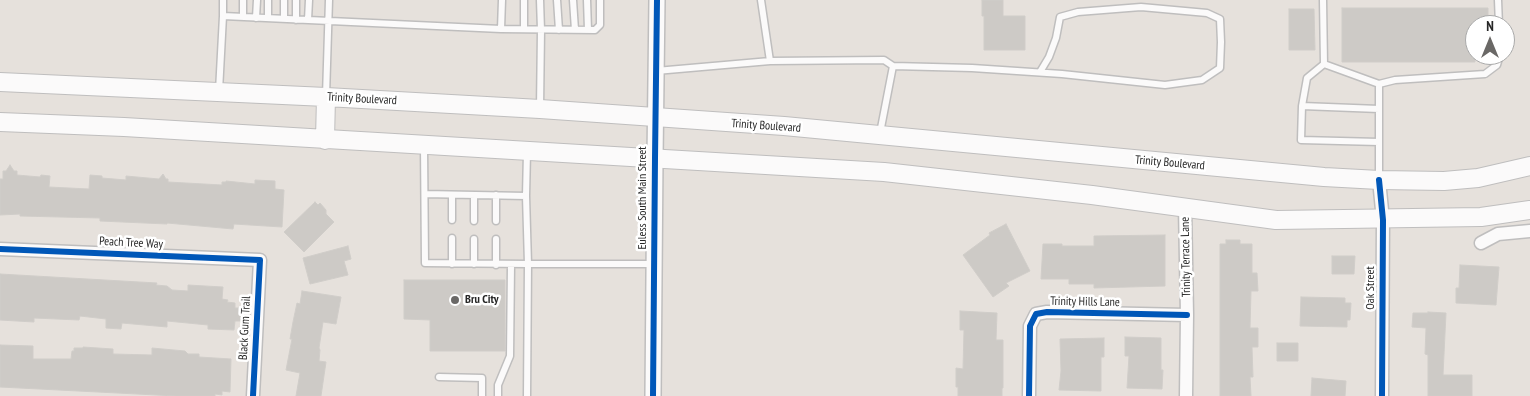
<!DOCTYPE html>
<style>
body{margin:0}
#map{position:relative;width:1530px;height:396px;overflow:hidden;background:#e6e1dc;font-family:"PT Sans Narrow",sans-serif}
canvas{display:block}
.north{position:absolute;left:1465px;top:15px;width:50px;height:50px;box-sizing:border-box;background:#fff;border:1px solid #a9a9a9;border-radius:50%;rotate:0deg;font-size:14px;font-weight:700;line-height:20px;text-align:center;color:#272727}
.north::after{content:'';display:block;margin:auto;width:18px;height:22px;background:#6a6866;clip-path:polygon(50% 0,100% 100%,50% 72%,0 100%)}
</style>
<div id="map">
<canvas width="1530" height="396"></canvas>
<div class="north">N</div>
</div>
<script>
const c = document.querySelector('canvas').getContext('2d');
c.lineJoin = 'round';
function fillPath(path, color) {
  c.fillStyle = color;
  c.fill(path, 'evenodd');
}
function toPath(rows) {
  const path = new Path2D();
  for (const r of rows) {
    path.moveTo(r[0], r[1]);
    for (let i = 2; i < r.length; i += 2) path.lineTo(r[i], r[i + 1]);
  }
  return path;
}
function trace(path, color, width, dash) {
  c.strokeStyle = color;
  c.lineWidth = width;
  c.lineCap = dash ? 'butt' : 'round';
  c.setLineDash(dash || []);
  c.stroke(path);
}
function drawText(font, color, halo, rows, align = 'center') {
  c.font = font + ' "PT Sans Narrow",sans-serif';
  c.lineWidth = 5;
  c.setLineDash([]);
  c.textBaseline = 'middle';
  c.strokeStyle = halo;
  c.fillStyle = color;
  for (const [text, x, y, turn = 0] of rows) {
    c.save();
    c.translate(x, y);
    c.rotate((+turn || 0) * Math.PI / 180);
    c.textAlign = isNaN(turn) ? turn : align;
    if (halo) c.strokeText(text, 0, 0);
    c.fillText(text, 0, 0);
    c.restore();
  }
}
const building = toPath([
 [982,0,1003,0,1003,16,1025,16,1025,50,984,50,984,16,982,16,982,0],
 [1342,8,1488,8,1488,25,1475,25,1475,62,1342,62,1342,8],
 [1289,9,1314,9,1315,50,1289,50,1289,9],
 [10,165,14,171,17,171,17,175,40,177,41,175,50,176,49,187,89,189,90,175,102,176,102,178,126,180,126,176,159,179,163,174,166,179,168,179,168,182,222,185,222,182,226,182,226,181,255,184,255,180,275,181,275,189,284,190,282,227,234,224,233,229,167,223,167,224,100,221,100,218,20,216,20,214,0,215,0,179,3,179,3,171,6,171,10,165],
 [315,202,318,205,320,203,326,210,326,214,334,222,304,252,284,232,315,202],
 [1006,224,1030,271,1006,283,1009,286,993,297,963,255,990,235,989,233,1006,224],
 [1165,235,1165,286,1094,288,1094,284,1069,284,1069,279,1041,279,1043,244,1062,244,1062,246,1094,246,1094,236,1165,235],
 [1226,240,1240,240,1240,244,1252,244,1252,273,1257,273,1258,291,1251,291,1250,328,1258,328,1258,347,1252,347,1253,377,1250,377,1251,396,1220,396,1220,244,1226,244,1226,240],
 [348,246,351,259,344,261,348,275,310,284,303,258,348,246],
 [1332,256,1355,256,1354,274,1332,274,1332,256],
 [1460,265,1499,267,1496,305,1456,303,1456,288,1459,288,1460,265],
 [0,274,157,283,156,285,167,286,172,290,188,291,188,285,223,287,222,299,228,300,227,302,235,303,235,308,242,308,242,321,235,321,234,330,208,329,208,325,167,321,167,327,122,323,121,329,106,328,106,319,80,316,79,320,34,318,34,322,0,320,0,274],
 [404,280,505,280,505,351,430,351,430,320,404,319,404,280],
 [302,291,341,297,336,324,323,322,319,348,320,350,319,361,326,362,321,396,296,396,300,373,286,370,292,339,290,339,293,322,297,303,300,304,302,291],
 [1301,297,1345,298,1345,303,1351,303,1350,320,1347,320,1347,327,1300,326,1301,297],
 [960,311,997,313,996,340,1003,340,1003,388,1002,388,1002,396,958,396,958,387,956,387,956,368,963,369,964,330,960,330,960,311],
 [1428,312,1446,313,1443,375,1472,375,1472,396,1428,396,1428,355,1425,354,1426,328,1412,327,1413,313,1428,313,1428,312],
 [1125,337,1161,338,1161,370,1163,370,1162,389,1127,388,1129,356,1125,356,1125,337],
 [1104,338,1104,357,1101,357,1101,391,1059,390,1061,371,1060,339,1104,338],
 [1277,343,1298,343,1298,361,1277,361,1277,343],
 [0,345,33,346,33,359,71,359,72,351,74,351,74,348,83,348,83,347,113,349,113,354,152,355,152,348,185,351,188,354,199,354,199,357,231,359,230,392,222,391,222,395,215,394,215,396,176,396,0,387,0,345],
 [1312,378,1346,381,1345,396,1311,396,1312,378]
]);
const service = toPath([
 [557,0,559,30],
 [573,0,575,30],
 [587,0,588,30],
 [761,0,770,61,884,60,893,66,880,133],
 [1323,0,1324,64,1379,84,1395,80,1485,74,1497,65,1500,55],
 [1498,0,1499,25],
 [223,16,223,0],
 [243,17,243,0],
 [256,18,257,0],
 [268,18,268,0],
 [284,19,284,0],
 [296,20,296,0],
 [308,20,309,0],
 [501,29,502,0],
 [524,29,524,0],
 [893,66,972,68,1062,74,1165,85,1202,80,1220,68,1221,42,1220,19,1207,13,1141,7,1078,12,1060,17,1056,38,1049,57,1040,72],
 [656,71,770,61],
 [1379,84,1379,179],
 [219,91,223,16,501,29,595,30,600,25,600,0],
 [326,96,329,0],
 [1302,106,1307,78,1324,64],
 [540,108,541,30,540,0],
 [1379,142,1301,140,1302,106,1379,109],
 [424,146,425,263,528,264,527,396],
 [527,152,526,196,528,264,653,264],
 [425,194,526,196],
 [452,195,452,220],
 [474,195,474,221],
 [496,195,496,221],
 [452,238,452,264],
 [474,239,474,264],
 [496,239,496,265],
 [439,377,482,378,482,396],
 [498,396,498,385,510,356,511,265]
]);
const minor = toPath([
 [1379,180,1383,220,1382,396],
 [1185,208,1187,315,1186,396],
 [1481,243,1498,234,1530,231],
 [0,249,260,260,253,396],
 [1029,396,1030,326,1036,314,1047,312,1187,315]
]);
const tertiary = toPath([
 [653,396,655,158,657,0]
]);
const secondary = toPath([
 [0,82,326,97,540,109,784,126,1324,177,1379,180,1444,181,1478,178,1530,166],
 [0,122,124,127,884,172,1092,195,1276,220,1481,217,1530,210],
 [325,140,326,97]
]);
const cycleway = toPath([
 [1379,180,1383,220,1382,396],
 [0,249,260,260,253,396],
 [653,396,655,158,657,0],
 [1029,396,1030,326,1036,314,1047,312,1187,315]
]);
const markers = [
 [455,300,5,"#6a6866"]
];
const streetNames = [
 ["Trinity Boulevard",362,99,3],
 ["Trinity Boulevard",766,126,4],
 ["Trinity Boulevard",1170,163,5],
 ["Euless South Main Street",643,198,-90],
 ["Peach Tree Way",131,243,3],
 ["Trinity Terrace Lane",1186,257,-91],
 ["Oak Street",1371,288,-90],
 ["Trinity Hills Lane",1085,302,1],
 ["Black Gum Trail",245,328,-87]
];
const poiNames = [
 ["Bru City",465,300]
];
fillPath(building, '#cdcac6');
trace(building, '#d0cdc9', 1);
trace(service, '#bfbebe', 9);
trace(minor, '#bfbebe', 15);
trace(tertiary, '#bfbebe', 18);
trace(secondary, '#bfbebe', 20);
trace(service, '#fbfafa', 6);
trace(minor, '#fbfafa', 12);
trace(tertiary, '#fbfafa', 15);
trace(secondary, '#fbfafa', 18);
trace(cycleway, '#0057b8', 6);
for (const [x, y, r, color] of markers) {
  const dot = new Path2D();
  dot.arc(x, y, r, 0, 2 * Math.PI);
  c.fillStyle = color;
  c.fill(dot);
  trace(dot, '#fff', 2);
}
drawText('12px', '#272727', '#fff', streetNames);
drawText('bold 12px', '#272727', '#fff', poiNames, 'left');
</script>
